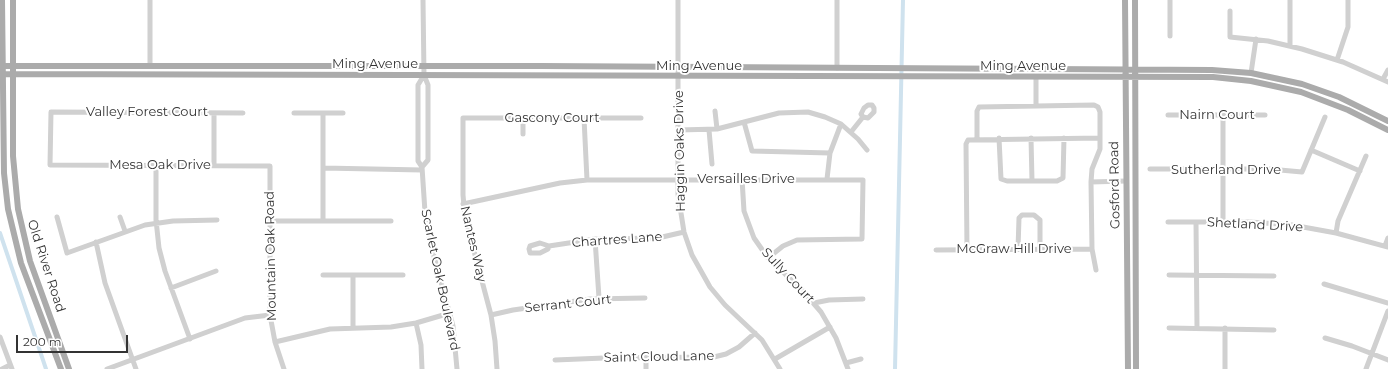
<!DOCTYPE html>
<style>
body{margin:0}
#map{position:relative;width:1388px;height:369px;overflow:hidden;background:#fff;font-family:Montserrat,sans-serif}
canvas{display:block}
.scale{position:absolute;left:16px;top:335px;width:112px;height:18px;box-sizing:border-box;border:2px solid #333;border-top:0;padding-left:5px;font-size:12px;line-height:14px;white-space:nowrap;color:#333;-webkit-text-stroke:3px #fff;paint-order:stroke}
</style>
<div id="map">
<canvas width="1388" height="369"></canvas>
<div class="scale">200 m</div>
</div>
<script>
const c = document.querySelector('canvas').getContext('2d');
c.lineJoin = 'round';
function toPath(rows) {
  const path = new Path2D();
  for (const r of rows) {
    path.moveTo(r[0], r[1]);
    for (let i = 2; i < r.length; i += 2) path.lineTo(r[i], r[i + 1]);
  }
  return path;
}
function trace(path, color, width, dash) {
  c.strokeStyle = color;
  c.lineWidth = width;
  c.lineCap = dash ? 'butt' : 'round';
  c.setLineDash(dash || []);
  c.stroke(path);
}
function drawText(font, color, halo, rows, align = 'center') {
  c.font = font + ' Montserrat,sans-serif';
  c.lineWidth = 4;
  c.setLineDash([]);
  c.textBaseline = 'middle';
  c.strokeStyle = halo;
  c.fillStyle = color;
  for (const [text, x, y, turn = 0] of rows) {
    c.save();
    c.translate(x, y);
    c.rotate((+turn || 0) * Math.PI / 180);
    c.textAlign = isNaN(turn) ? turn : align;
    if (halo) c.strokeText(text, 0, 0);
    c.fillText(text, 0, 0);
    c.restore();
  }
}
const canal = toPath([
 [0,233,46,369],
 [895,369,903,0]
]);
const minor = toPath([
 [678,0,678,194,684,232,692,255,710,287,725,305,762,340,780,369],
 [1170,0,1170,36],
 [1290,0,1290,46],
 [1230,11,1230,37,1268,41,1302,49,1343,62,1388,82],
 [1337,60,1348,27,1348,0],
 [150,66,150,0],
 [837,68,837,0],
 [1251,73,1256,39],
 [424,75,418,85,418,161,422,167,426,227,453,326,457,369],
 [1383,79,1388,70],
 [1036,106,1036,78],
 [715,111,717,129],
 [243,113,51,112,50,165,270,166,270,315,275,342,284,369],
 [294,113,343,113],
 [1168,115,1265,115],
 [1223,115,1223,222],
 [584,118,587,180],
 [744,122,752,151,830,153],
 [679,130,717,129,779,113,808,112,825,117,841,124,858,139,867,150],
 [709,130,712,164],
 [851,132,863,117,868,118,874,112,874,108,872,105,868,105,864,108,861,114,863,117],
 [523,134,523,118],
 [977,138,977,111,979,107,1094,105,1098,107,1100,112,1100,149,1092,169,1091,182,1092,249,1096,270],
 [999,138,1001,179,1007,181,1057,181,1063,178,1064,138],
 [1031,138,1032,181],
 [1311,150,1360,171],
 [156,165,156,220,159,248,165,271,190,339],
 [214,165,214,113],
 [422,167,428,160,428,85,424,75,423,0],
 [323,168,422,170],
 [1150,169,1269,169,1302,172,1325,117],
 [742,179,744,211,754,238,768,258,802,290,821,312,836,338,848,369],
 [827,179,830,153,841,124],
 [1091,182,1126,181],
 [463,204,560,183,587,180,863,180,862,239,797,240,783,246,768,258],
 [57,217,67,253,145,225,173,221,217,220],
 [120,217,125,231],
 [270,221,391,221],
 [323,221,323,113],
 [1168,222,1250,222,1292,225,1336,233,1388,247],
 [1196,222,1197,328],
 [1336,233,1338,221,1366,156],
 [595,239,599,298],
 [96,242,105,283,136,369],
 [549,246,548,249,540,253,530,253,529,249,530,246,540,243,549,246,595,239,658,238,684,232],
 [1385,246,1388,238],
 [1018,249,1019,218,1022,215,1034,215,1040,220,1040,249],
 [936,250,1092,249],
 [967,250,966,144,968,140,1100,138],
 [323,275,403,275],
 [1169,275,1274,276],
 [1324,284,1388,303],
 [171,288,216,271],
 [814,303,829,300,863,299],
 [491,315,513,310,590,299,645,298],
 [416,323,421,345,422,369],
 [353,328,353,275],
 [1169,328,1274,330],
 [1225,328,1225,369],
 [0,337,12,369],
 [1325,338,1352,346,1388,360],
 [275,342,330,329,391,327,416,323,450,313],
 [646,358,646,369],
 [775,359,830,327],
 [555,360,604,358,714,357,726,354,739,347,755,333],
 [846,363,861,359],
 [2,369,10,365],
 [107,369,245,318,270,315],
 [497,369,495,341,491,315,465,217,463,195,463,118,641,118],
 [1366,369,1388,311]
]);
const major = toPath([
 [2,0,4,173,8,209,21,263,61,369],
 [13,0,13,156,18,209,30,261,69,369],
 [1125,0,1128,369],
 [1135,0,1136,369],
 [0,66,541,66,1212,70,1251,73,1302,84,1339,97,1388,121],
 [0,74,1213,77,1251,81,1301,92,1348,110,1388,130]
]);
const streetNames = [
 ["Ming Avenue",375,64],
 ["Ming Avenue",699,66],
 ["Ming Avenue",1023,66],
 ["Valley Forest Court",147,112],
 ["Nairn Court",1217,115],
 ["Gascony Court",552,118],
 ["Haggin Oaks Drive",680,151,-91],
 ["Mesa Oak Drive",160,165],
 ["Sutherland Drive",1226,170],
 ["Versailles Drive",746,179],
 ["Gosford Road",1115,185,-91],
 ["Shetland Drive",1255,225,3],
 ["Chartres Lane",617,240,-4],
 ["Nantes Way",473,244,77],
 ["McGraw Hill Drive",1014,249],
 ["Mountain Oak Road",271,256,-91],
 ["Old River Road",46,266,72],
 ["Sully Court",788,276,47],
 ["Scarlet Oak Boulevard",440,280,78],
 ["Serrant Court",568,304,-6],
 ["Saint Cloud Lane",659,357,-1]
];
trace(canal, '#cfe2ee', 4);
trace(minor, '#d0d0d0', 5);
trace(major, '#ababab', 6);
drawText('13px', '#333', '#fff', streetNames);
</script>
